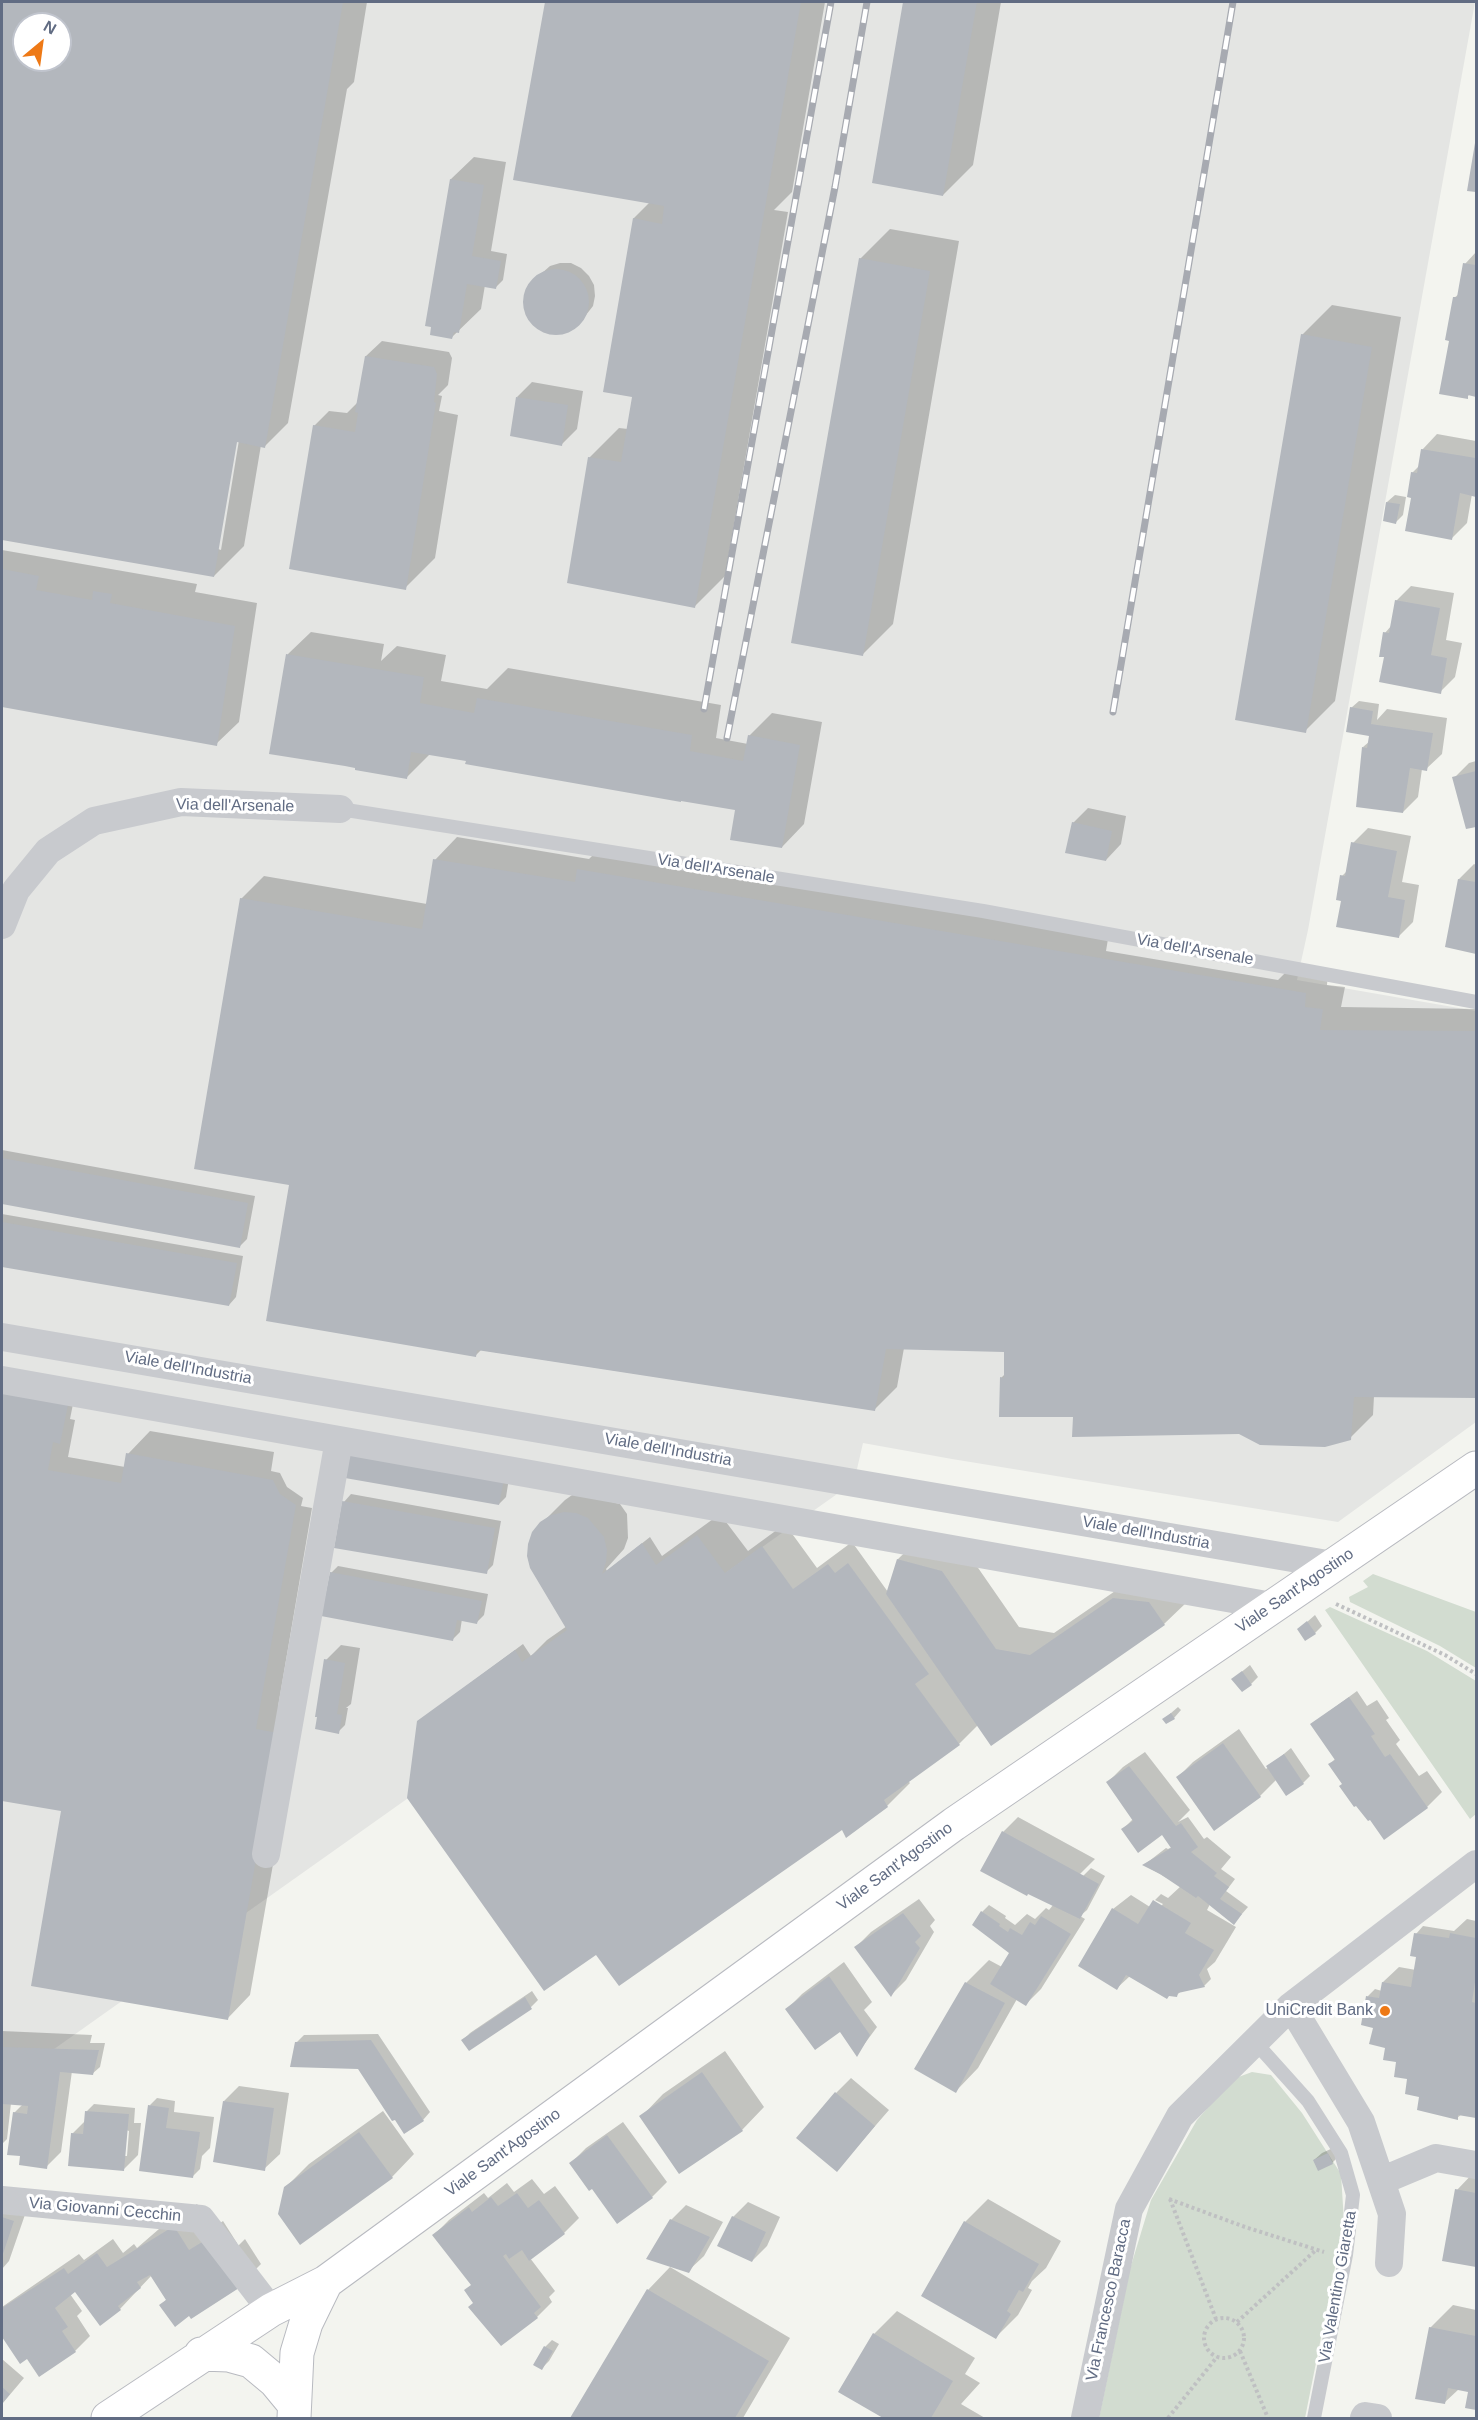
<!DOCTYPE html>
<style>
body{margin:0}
#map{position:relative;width:1478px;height:2420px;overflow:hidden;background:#f3f4ef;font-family:Arial,sans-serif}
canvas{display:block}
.frame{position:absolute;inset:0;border:3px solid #616c83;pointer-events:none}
.north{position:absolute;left:12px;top:12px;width:60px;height:60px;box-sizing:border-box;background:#fff;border:2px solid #c0c4cd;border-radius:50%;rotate:29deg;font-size:16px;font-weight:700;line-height:24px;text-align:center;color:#616c83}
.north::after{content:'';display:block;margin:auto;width:21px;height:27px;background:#ee7916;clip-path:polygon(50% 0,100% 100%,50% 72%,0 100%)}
</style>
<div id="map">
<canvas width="1478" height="2420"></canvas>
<div class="frame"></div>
<div class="north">N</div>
</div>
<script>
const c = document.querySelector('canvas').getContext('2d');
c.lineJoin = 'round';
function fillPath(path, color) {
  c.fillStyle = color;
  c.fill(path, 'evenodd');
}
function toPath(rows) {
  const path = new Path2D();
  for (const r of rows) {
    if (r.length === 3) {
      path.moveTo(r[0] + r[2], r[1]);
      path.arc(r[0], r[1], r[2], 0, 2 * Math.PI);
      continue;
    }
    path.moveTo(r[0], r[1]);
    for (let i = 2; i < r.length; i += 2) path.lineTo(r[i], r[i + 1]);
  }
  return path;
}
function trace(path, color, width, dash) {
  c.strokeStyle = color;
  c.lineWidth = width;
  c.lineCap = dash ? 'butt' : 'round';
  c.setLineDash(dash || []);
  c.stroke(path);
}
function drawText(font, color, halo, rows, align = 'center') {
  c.font = font + ' Arial,sans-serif';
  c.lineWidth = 6;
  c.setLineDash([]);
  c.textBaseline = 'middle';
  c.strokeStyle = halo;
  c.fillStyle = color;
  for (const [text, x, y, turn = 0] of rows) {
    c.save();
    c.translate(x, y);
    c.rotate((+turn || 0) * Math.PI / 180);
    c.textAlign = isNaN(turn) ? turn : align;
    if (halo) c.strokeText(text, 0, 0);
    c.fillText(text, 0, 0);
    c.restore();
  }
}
const built = toPath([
 [2,2,1475,2,1308,930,1297,980,1476,1011,1476,1422,1338,1522,952,1459,863,1443,854,1482,2,2086],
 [24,24,60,24,60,60,24,60]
]);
const green = toPath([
 [1373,1574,1476,1612,1476,1668,1440,1646,1350,1602,1349,1597,1368,1587,1363,1581],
 [1330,1607,1427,1651,1476,1681,1476,1814,1470,1819,1325,1610],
 [1252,2072,1271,2075,1302,2113,1341,2174,1344,2222,1305,2418,1099,2418,1130,2269,1151,2200,1197,2120,1233,2079]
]);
const shadow = toPath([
 [2,2,367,2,354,82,347,89,288,423,265,446,261,445,244,546,214,576,2,539],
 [24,24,60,24,60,60,24,60],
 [236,440,239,440,221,550,218,549],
 [547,2,825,2,792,192,774,210,788,212,725,576,695,606,589,458,619,428,628,429,634,396,634,218,650,202,514,178],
 [905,2,1001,2,973,165,943,195,873,181],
 [1476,145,1476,191,1469,189],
 [474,157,506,162,491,251,507,254,503,280,496,287,485,285,481,309,452,337,451,179],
 [890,229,959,241,893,624,863,654,860,259],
 [1476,252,1476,395,1470,394,1467,397,1450,340,1454,298,1460,293,1465,264],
 [560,263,571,263,581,268,589,276,594,285,595,296,593,306,579,324,569,330,559,333,548,333,538,328,530,321,524,300,527,290,533,281,550,266],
 [1332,305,1401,317,1335,701,1305,731,1302,335],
 [382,341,449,352,452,358,448,385,438,395,442,396,439,411,458,415,435,558,405,588,314,426,329,411,347,413,358,402,366,356],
 [532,382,583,391,577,429,562,444,517,397],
 [1437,434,1476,441,1476,495,1472,494,1467,523,1452,538,1413,497,1412,473,1419,466,1422,450],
 [1395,495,1406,497,1403,515,1396,522,1387,502],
 [2,550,197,584,195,592,257,603,239,722,216,744,2,706],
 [1411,586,1454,593,1446,640,1462,643,1455,677,1440,692,1385,633,1391,626,1396,601],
 [311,632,384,644,381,661,397,646,446,655,441,681,487,689,508,668,721,705,716,738,748,744,749,736,772,713,822,722,804,824,782,847,738,805,468,756,430,754,407,777,358,763,271,753,288,654],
 [1359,701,1379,704,1377,720,1387,709,1447,718,1442,754,1426,769,1422,769,1418,797,1403,812,1363,747,1370,741,1371,732,1351,708],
 [1476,761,1476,825,1467,828,1454,778,1469,763],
 [1088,808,1126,816,1121,844,1106,860,1073,823],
 [1368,828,1411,836,1402,882,1419,885,1413,922,1398,937,1342,899,1342,876,1348,870,1353,843],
 [457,837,589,859,601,847,1109,933,1106,951,1278,980,1293,965,1328,971,1327,985,1345,987,1341,1007,1476,1009,1476,1396,1374,1396,1373,1415,1350,1438,1240,1432,1074,1415,1001,1378,1006,1373,1005,1350,904,1348,897,1387,874,1410,481,1350,475,1356,291,1184,241,899,264,876,427,904,435,860],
 [1474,864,1476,865,1476,952,1446,946,1459,879],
 [2,1150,255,1196,247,1239,240,1246,2,1203],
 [2,1214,243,1256,236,1297,229,1305,2,1266],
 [2,1380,75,1394,70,1419,75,1420,68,1457,125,1467,128,1454,150,1431,274,1452,271,1471,280,1473,287,1487,303,1498,301,1506,312,1508,278,1707,300,1711,250,1995,228,2018,63,1810,2,1799],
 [510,1472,506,1497,499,1504,347,1477],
 [575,1493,620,1504,627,1514,628,1538,624,1549,606,1569,607,1571,650,1537,662,1556,720,1514,748,1551,785,1524,817,1568,852,1542,888,1592,898,1559,921,1537,965,1549,1019,1627,1054,1633,1137,1576,1187,1602,1164,1624,978,1725,959,1744,908,1781,910,1783,887,1806,846,1835,843,1827,418,1722,523,1644,531,1656,547,1640,567,1626,542,1523,565,1500],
 [351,1494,501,1521,493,1565,486,1572,344,1502],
 [338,1566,488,1594,484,1615,477,1622,462,1619,460,1632,453,1639,331,1573],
 [1315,1615,1322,1626,1315,1633,1299,1629],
 [341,1645,360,1648,351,1704,346,1708,348,1708,345,1725,338,1732,326,1660],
 [1250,1665,1258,1677,1251,1684,1233,1679],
 [1357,1691,1367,1706,1377,1700,1389,1718,1386,1720,1400,1740,1396,1744,1419,1776,1427,1771,1442,1792,1427,1807,1343,1784,1330,1764,1336,1758,1312,1724],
 [1178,1707,1181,1710,1174,1718,1164,1719],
 [1239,1729,1266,1769,1291,1748,1310,1776,1303,1783,1277,1779,1260,1796,1178,1777,1193,1762],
 [1145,1752,1190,1810,1178,1822,1188,1817,1204,1839,1207,1837,1231,1857,1221,1869,1235,1879,1226,1891,1248,1907,1234,1923,1210,1904,1207,1910,1236,1927,1215,1962,1207,1969,1211,1979,1204,1986,1182,1990,1176,1996,1130,1976,1117,1988,1113,1909,1131,1895,1150,1907,1160,1907,1163,1904,1155,1900,1161,1894,1168,1898,1181,1886,1144,1865,1166,1848,1168,1849,1172,1847,1163,1833,1123,1829,1133,1819,1108,1782,1123,1767],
 [1018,1817,1095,1859,1075,1879,1078,1881,1092,1867,1091,1868,1105,1876,1087,1910,1080,1916,1085,1919,1041,1989,1026,2004,1017,1999,978,2068,956,2091,966,1983,989,1960,1002,1967,1011,1953,982,1912,989,1905,1006,1916,1005,1918,1015,1925,1027,1914,1035,1919,1046,1908,1049,1910,1053,1905,1003,1832],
 [919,1899,935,1920,930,1926,934,1932,906,1980,891,1995,856,1947,871,1932],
 [1467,1919,1476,1921,1476,2116,1462,2114,1457,2118,1421,2095,1398,2061,1386,2049,1375,2023,1368,1996,1375,1989,1382,1991,1383,1982,1399,1967,1416,1970,1418,1956,1416,1934,1423,1926,1454,1931],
 [844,1962,872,2002,864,2010,877,2027,857,2054,848,2026,787,2009,802,1994],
 [532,1991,538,2000,531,2007,463,2040,470,2033],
 [2,2031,92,2035,90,2043,105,2043,100,2067,92,2074,72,2071,61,2152,46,2167,22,2155,14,2113,23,2104,11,2103,7,2139,2,2144],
 [378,2034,430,2112,423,2120,358,2067,296,2043,304,2035],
 [725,2051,764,2107,742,2130,641,2117,663,2094],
 [851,2078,889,2110,837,2170,836,2093],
 [239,2086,289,2093,280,2154,264,2169,224,2101],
 [157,2098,175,2101,174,2112,214,2117,210,2148,202,2156,200,2169,193,2176,150,2105],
 [94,2104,135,2108,134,2123,141,2123,138,2155,123,2170,72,2134,86,2120,87,2111],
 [126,2130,129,2131,127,2156,124,2156],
 [383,2111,414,2154,392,2177,285,2188,309,2164],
 [623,2122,667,2182,652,2197,592,2187,571,2163,586,2148],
 [1335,2147,1339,2156,1332,2163,1314,2160,1322,2153],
 [1476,2170,1476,2266,1444,2260,1457,2190],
 [532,2179,544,2194,555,2186,579,2218,564,2233,530,2258,555,2291,549,2297,552,2302,537,2317,501,2344,475,2302,472,2284,434,2235,449,2220,484,2193,488,2198,507,2183,514,2192],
 [988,2199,1061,2241,1046,2268,1032,2281,1028,2288,1032,2290,1018,2315,996,2337,965,2222],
 [748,2202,780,2217,767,2246,752,2261,733,2217],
 [197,2204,213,2228,223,2221,237,2243,220,2260,220,2264,245,2239,261,2264,238,2287,190,2314,161,2305,167,2299,152,2275,120,2309,75,2290,70,2294,82,2311,77,2316,90,2336,75,2351,28,2357,20,2362,2,2335,2,2307,79,2254,84,2260,113,2239,123,2253,134,2244,137,2248,159,2229],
 [686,2205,723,2222,704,2256,688,2271,671,2220],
 [2,2206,28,2206,9,2261,2,2269],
 [670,2267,790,2338,743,2418,572,2418,648,2290],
 [1453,2305,1476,2310,1476,2409,1467,2407,1470,2391,1459,2389,1444,2403,1430,2328],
 [897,2311,975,2358,965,2374,980,2383,961,2404,985,2418,886,2418,840,2391,874,2334],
 [552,2340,559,2344,549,2361,542,2368,545,2347],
 [2,2359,24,2378,2,2404]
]);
const building = toPath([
 [2,2,343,2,265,448,237,442,214,577,2,540],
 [24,24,60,24,60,60,24,60],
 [545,2,801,2,695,608,567,583,588,457,621,462,632,397,603,392,633,218,662,224,664,206,513,180],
 [903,2,977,2,943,196,872,183],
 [1475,143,1476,143,1476,192,1467,191],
 [450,179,484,185,472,256,501,261,496,289,467,284,459,333,454,332,452,339,430,335,431,327,425,326],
 [859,258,930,271,863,656,791,643],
 [1463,263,1476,265,1476,397,1468,395,1468,399,1439,394,1449,341,1445,340,1453,297,1457,297],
 [556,302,33],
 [1301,334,1372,347,1306,733,1235,720],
 [365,356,434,367,437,374,434,402,436,403,406,590,289,569,313,425,355,432,358,413,355,412],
 [516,397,568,405,562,446,510,436],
 [1421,449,1476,458,1476,497,1460,493,1452,540,1405,531,1411,498,1407,497,1411,472,1417,473],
 [1386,502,1400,504,1396,524,1383,521],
 [2,569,39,576,36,590,92,600,93,591,112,594,110,603,235,626,217,746,2,707],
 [1395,600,1440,608,1431,655,1447,658,1441,694,1379,682,1384,657,1379,657,1383,632,1389,633],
 [286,654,424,677,420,703,474,713,477,698,692,735,690,751,743,761,748,735,800,745,782,848,730,840,735,810,681,801,681,802,465,764,466,761,411,752,407,779,355,770,355,768,345,766,269,754],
 [1350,707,1373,711,1371,724,1433,733,1427,771,1410,768,1403,813,1356,807,1362,747,1367,748,1369,736,1346,732],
 [1476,771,1476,827,1466,829,1452,777],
 [1072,822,1112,831,1106,861,1065,853],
 [1351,842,1397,851,1388,897,1405,900,1399,938,1336,927,1341,901,1336,900,1340,875,1345,876],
 [433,859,575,882,577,869,1306,993,1305,1007,1323,1009,1320,1030,1476,1031,1476,1398,1354,1397,1351,1440,1325,1447,1260,1445,1239,1434,1072,1437,1073,1417,999,1417,1000,1377,1004,1378,1004,1352,886,1349,875,1411,477,1350,476,1357,266,1321,289,1185,194,1169,240,898,422,929],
 [1458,879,1476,882,1476,954,1445,947],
 [2,1158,248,1203,240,1248,2,1204],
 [2,1222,237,1263,229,1306,2,1267],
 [2,1388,69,1400,60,1444,53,1442,48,1470,121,1483,126,1453,273,1480,280,1494,296,1505,256,1729,278,1733,228,2020,31,1986,61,1811,2,1801],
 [350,1452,504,1479,499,1505,345,1478],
 [342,1501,495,1528,487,1574,334,1548],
 [564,1512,576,1513,588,1518,604,1537,607,1550,606,1562,602,1574,642,1543,656,1565,697,1535,725,1573,762,1546,793,1589,828,1564,835,1573,848,1563,929,1674,915,1684,960,1745,884,1800,888,1807,846,1838,842,1830,619,1986,596,1955,544,1991,407,1798,417,1721,515,1650,522,1662,567,1630,530,1568,527,1556,528,1544,532,1532,540,1522,551,1515],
 [897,1559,942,1571,996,1649,1030,1655,1113,1598,1149,1602,1165,1625,991,1746,886,1594],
 [330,1572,482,1601,477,1624,457,1620,453,1641,321,1616],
 [1307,1621,1316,1634,1305,1641,1297,1629],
 [324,1659,345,1663,337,1714,342,1715,339,1734,315,1729,317,1717,315,1717],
 [1242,1671,1252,1685,1242,1692,1231,1679],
 [1349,1697,1375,1734,1371,1736,1385,1757,1390,1754,1428,1808,1384,1840,1370,1820,1368,1821,1356,1806,1354,1807,1339,1786,1342,1784,1328,1764,1335,1760,1310,1724],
 [1171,1713,1175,1719,1166,1724,1162,1719],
 [1223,1743,1261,1797,1214,1831,1176,1777],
 [1284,1754,1304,1784,1286,1796,1266,1766],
 [1129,1766,1176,1826,1181,1823,1198,1847,1191,1852,1217,1873,1214,1876,1229,1887,1220,1899,1242,1914,1234,1925,1198,1896,1196,1898,1160,1874,1142,1865,1171,1848,1162,1835,1138,1853,1121,1829,1133,1821,1106,1782],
 [1002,1831,1099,1884,1080,1919,1028,1894,1027,1896,980,1871],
 [1153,1900,1191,1923,1185,1933,1214,1950,1199,1975,1205,1987,1178,1993,1177,1997,1169,1996,1167,1999,1126,1975,1117,1990,1078,1966,1112,1908,1138,1924],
 [981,1911,1000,1924,999,1926,1008,1932,1010,1928,1022,1935,1030,1922,1035,1925,1041,1916,1071,1934,1026,2006,990,1984,1009,1953,972,1925],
 [903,1913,921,1936,915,1942,920,1948,891,1997,854,1947],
 [1414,1933,1449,1938,1450,1933,1476,1938,1476,1976,1472,2002,1476,2003,1476,2118,1458,2115,1458,2120,1417,2110,1419,2097,1405,2094,1407,2079,1394,2077,1396,2062,1383,2060,1385,2048,1369,2044,1373,2028,1361,2025,1366,1996,1379,1998,1382,1982,1411,1987,1416,1957,1410,1956],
 [829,1976,870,2035,857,2057,840,2032,815,2050,785,2009],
 [965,1982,1005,2003,956,2093,914,2069],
 [525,1997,532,2009,469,2051,461,2040],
 [371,2040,424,2121,404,2134,395,2120,392,2121,358,2069,290,2067,295,2042],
 [2,2047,99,2050,93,2075,60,2072,47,2169,19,2165,20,2156,7,2155,13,2112,27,2114,28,2106,2,2104],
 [702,2072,743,2131,679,2174,639,2116],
 [835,2092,875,2126,837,2172,796,2138],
 [223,2101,274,2108,265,2171,213,2162],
 [148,2105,169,2108,166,2128,200,2132,193,2178,139,2171],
 [85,2111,129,2114,124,2171,68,2166,71,2133,83,2134],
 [359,2132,393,2178,300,2245,278,2214,284,2187],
 [607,2135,653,2198,617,2224,592,2189,589,2191,569,2163],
 [1328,2153,1333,2164,1318,2171,1313,2160],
 [1455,2189,1476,2193,1476,2267,1442,2261],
 [517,2193,528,2208,539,2200,565,2234,529,2261,522,2250,509,2259,506,2254,503,2256,541,2307,534,2313,538,2318,501,2346,468,2307,473,2303,464,2290,471,2285,432,2235,469,2207,472,2212,491,2197,498,2206],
 [732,2216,766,2232,752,2262,717,2246],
 [2,2217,14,2221,2,2257],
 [670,2219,710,2237,689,2273,646,2259],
 [964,2221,1039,2264,1023,2292,1019,2290,1007,2311,1011,2314,996,2339,921,2296],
 [174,2226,189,2250,207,2239,239,2288,191,2319,189,2316,175,2327,159,2305,166,2300,150,2275,137,2282,141,2288,118,2306,121,2310,100,2326,75,2292,55,2308,68,2327,62,2331,76,2352,39,2377,27,2359,20,2364,2,2337,2,2308,64,2268,68,2274,97,2253,107,2267],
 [647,2289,769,2361,735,2418,570,2418],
 [1429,2327,1476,2336,1476,2410,1465,2408,1468,2392,1448,2388,1445,2404,1415,2399],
 [873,2333,953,2381,931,2418,883,2418,838,2392],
 [544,2346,553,2351,542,2370,533,2365],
 [2,2387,10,2394,2,2404]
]);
const path = toPath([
 [1336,1604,1445,1655,1476,1674],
 [1169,2199,1245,2227,1324,2252],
 [1170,2199,1216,2319],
 [1224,2338,20],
 [1237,2322,1316,2250],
 [1240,2351,1268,2418],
 [1168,2418,1217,2357]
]);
const lane = toPath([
 [340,809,983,911,1476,1002],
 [1255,2042,1308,2101,1341,2153,1353,2195,1346,2255,1314,2418]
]);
const street = toPath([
 [2,925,16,890,48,851,94,821,181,802,340,809],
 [2,1337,1333,1565],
 [2,1380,1272,1606],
 [266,1854,339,1440],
 [1291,2006,1361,2122,1392,2214,1389,2263],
 [1381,2181,1436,2158,1476,2165],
 [2,2200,201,2219,271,2310],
 [1085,2418,1129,2209,1180,2116,1291,2006,1476,1864],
 [1364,2418,1365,2416,1378,2418]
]);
const secondary = toPath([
 [201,2354,229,2355,251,2361,275,2381,294,2404],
 [108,2418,271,2310,326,2282,954,1824,1476,1468],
 [294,2418,297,2353,306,2323,326,2282]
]);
const rail = toPath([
 [704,709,831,2],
 [1113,712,1233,2],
 [727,738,835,187,867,2]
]);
const markers = [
 [1385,2011,6,"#ee7916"]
];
const streetNames = [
 ["Via dell'Arsenale",235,806,1],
 ["Via dell'Arsenale",716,869,9],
 ["Via dell'Arsenale",1195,950,10],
 ["Viale dell'Industria",188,1368,10],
 ["Viale dell'Industria",668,1450,10],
 ["Viale dell'Industria",1146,1533,10],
 ["Viale Sant'Agostino",1295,1591,-34],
 ["Viale Sant'Agostino",895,1867,-36],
 ["Viale Sant'Agostino",503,2153,-36],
 ["Via Giovanni Cecchin",105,2210,5],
 ["Via Valentino Giaretta",1338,2287,-80],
 ["Via Francesco Baracca",1109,2300,-78]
];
const poiNames = [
 ["UniCredit Bank",1373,2011]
];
fillPath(built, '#e4e5e3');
fillPath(green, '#d2dcd0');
fillPath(shadow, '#0003');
fillPath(building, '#b3b7bd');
trace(secondary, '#b8bac0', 35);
trace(path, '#bfc0c2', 4, [3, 3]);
trace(lane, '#c8cace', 14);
trace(street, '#c8cace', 28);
trace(secondary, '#fff', 33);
trace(rail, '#a7aab1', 7);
trace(rail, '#fff', 4.5, [14]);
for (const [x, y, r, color] of markers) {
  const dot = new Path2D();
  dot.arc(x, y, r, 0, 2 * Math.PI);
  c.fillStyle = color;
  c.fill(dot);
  trace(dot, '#fff', 2);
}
drawText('16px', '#616c83', '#fff', streetNames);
drawText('16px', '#616c83', '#fff', poiNames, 'right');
</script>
